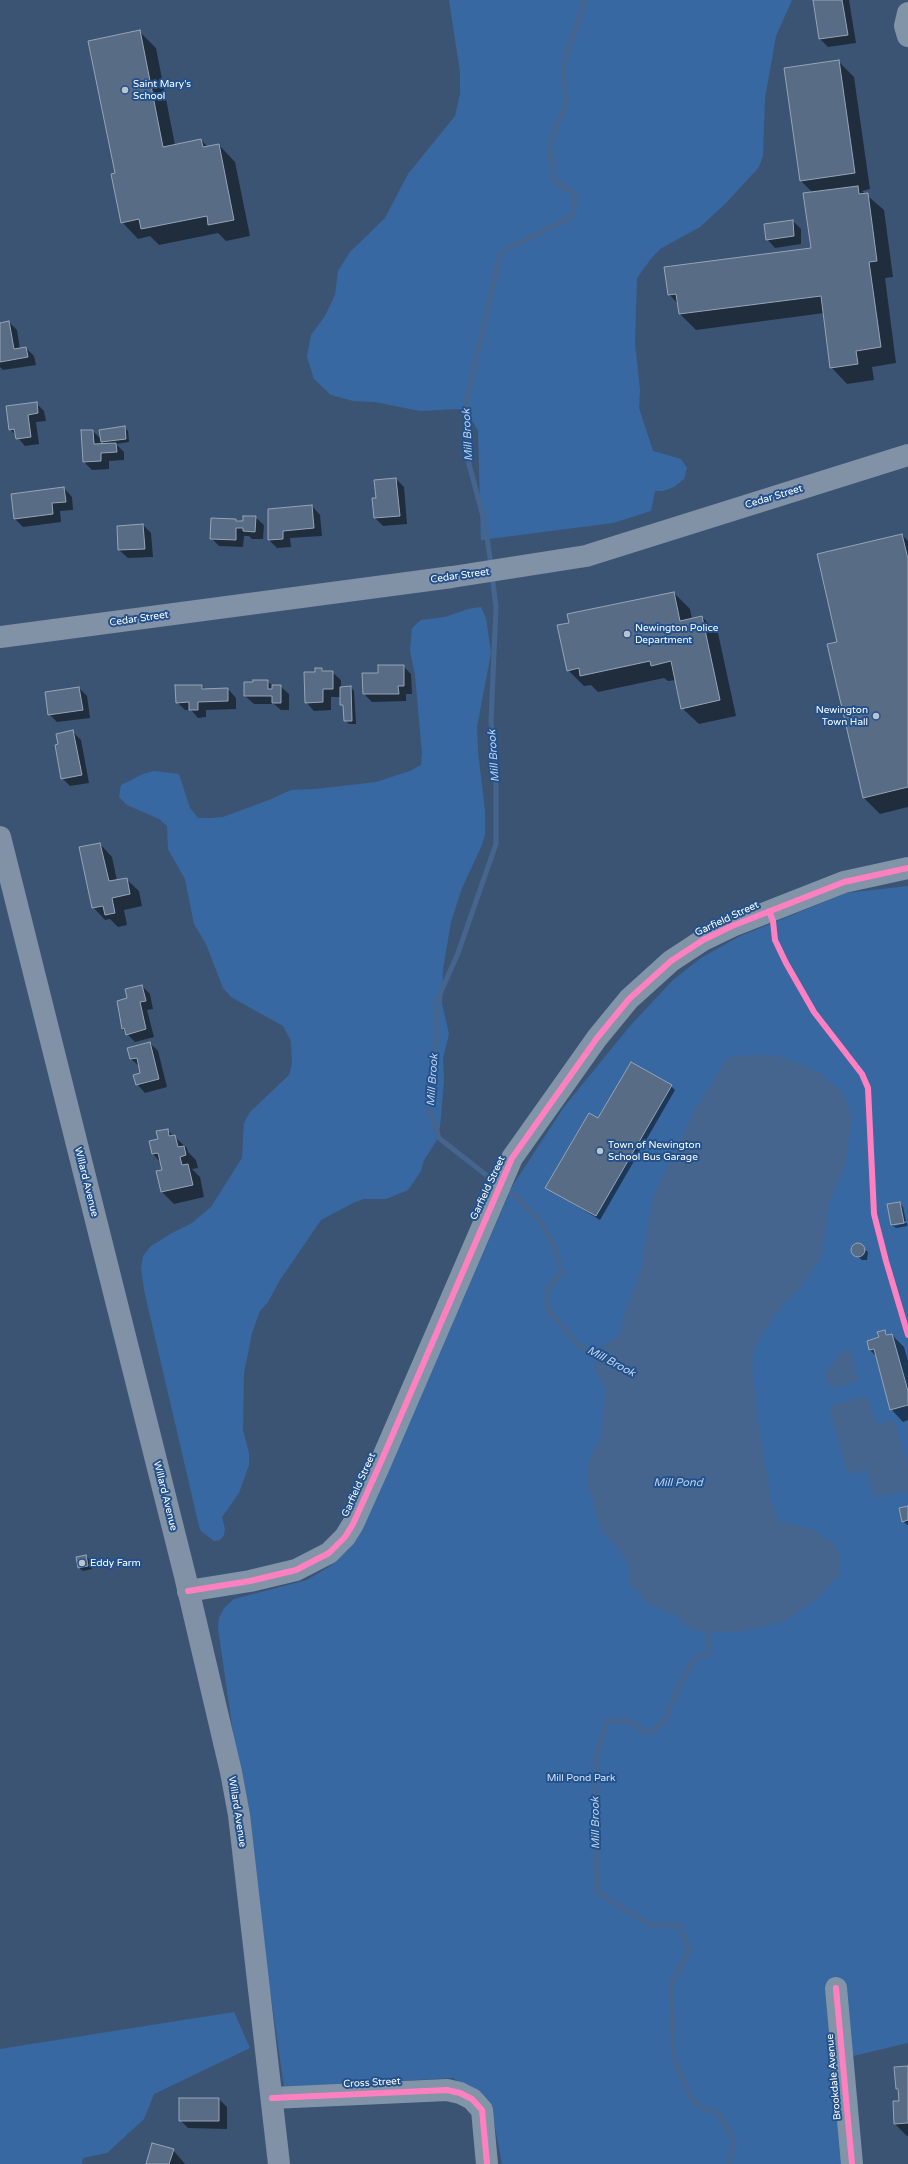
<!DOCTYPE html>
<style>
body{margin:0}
canvas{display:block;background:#3b5473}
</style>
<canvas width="908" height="2164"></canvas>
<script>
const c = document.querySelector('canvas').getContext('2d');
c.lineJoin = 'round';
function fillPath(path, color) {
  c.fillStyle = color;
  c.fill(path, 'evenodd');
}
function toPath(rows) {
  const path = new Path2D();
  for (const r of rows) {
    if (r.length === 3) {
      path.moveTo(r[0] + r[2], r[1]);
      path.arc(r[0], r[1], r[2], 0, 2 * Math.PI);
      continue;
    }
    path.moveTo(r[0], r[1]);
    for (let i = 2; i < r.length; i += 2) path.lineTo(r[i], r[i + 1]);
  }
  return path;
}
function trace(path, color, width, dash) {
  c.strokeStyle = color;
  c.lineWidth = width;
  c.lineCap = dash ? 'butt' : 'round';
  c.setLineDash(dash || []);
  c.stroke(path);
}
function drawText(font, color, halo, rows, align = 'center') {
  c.font = font + ' "Varela Round",sans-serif';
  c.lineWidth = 4;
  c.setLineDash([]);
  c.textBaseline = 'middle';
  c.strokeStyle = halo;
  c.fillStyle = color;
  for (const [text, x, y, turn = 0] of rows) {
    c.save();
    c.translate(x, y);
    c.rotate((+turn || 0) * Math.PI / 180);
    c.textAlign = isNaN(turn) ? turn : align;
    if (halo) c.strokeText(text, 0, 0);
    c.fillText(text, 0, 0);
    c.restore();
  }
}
const green = toPath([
 [449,0,792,0,776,36,765,98,763,156,759,167,726,203,700,227,660,249,650,260,637,278,635,343,640,390,639,408,653,451,681,459,687,468,684,479,674,487,663,491,655,491,651,511,613,523,481,540,478,431,469,415,459,409,420,411,375,402,353,401,331,395,314,379,307,357,311,335,325,316,335,295,338,271,350,252,385,218,408,174,455,116,460,94,460,72],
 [481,607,486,618,491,653,477,727,478,751,485,811,485,834,482,845,462,888,451,922,443,969,442,1004,449,1034,443,1058,444,1081,440,1127,437,1140,424,1160,421,1171,408,1190,386,1199,364,1199,353,1203,321,1220,280,1280,268,1302,260,1311,252,1333,244,1373,243,1430,249,1453,249,1465,239,1493,222,1517,225,1529,224,1535,220,1540,214,1541,201,1531,199,1526,144,1290,141,1268,143,1256,150,1247,170,1234,192,1223,211,1207,242,1158,244,1123,250,1112,289,1075,292,1064,291,1041,283,1026,231,997,223,988,206,944,194,924,185,879,168,849,167,826,159,819,127,805,119,797,121,785,143,774,154,771,179,774,190,808,198,818,211,818,223,817,269,800,291,790,316,789,376,782,410,771,421,765,422,753,415,675,410,651,412,628,421,620,445,617,468,609],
 [908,886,908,2043,836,2060,845,2164,502,2164,490,2101,453,2078,284,2087,218,1628,219,1618,224,1608,234,1599,307,1580,330,1566,349,1549,360,1532,513,1185,564,1107,630,1026,673,980,701,958,738,937,846,893],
 [234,2012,250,2048,154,2094,144,2119,107,2153,83,2158,82,2164,0,2164,0,2049]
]);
const water = toPath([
 [774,1055,803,1065,820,1073,843,1093,851,1113,851,1126,846,1163,828,1205,825,1236,821,1258,798,1290,784,1304,761,1334,753,1352,752,1363,758,1423,771,1500,778,1520,814,1530,835,1545,840,1557,839,1574,816,1600,784,1621,745,1631,708,1633,688,1628,678,1617,647,1603,630,1584,629,1567,622,1553,601,1531,587,1482,588,1465,593,1451,600,1441,606,1388,594,1369,604,1344,614,1340,621,1330,624,1315,641,1271,653,1197,694,1111,726,1060,733,1056],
 [850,1349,858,1381,834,1388,829,1387,825,1376,827,1369,844,1350],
 [867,1396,877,1424,892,1421,896,1424,908,1468,908,1491,875,1497,866,1470,850,1474,847,1471,830,1412,831,1407,834,1404]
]);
const shadow = toPath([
 [814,0,849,0,856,43,828,47,820,39],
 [139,31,156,48,175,145,201,140,208,147,219,145,235,162,250,236,226,241,218,233,159,245,150,236,138,239,122,222],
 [838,61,854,77,870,189,862,191,884,210,893,277,885,278,896,363,872,367,874,380,847,384,831,367,824,313,696,330,680,314,678,304,669,294,812,249,813,193,801,181],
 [793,221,801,229,801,244,775,248,767,239],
 [9,322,17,330,20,349,26,348,34,356,36,365,3,370,0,367,0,324],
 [36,403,44,411,46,421,36,422,39,444,25,446,10,429],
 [124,427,128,431,129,442,116,444,124,452,124,460,109,461,109,469,92,470,84,462,93,431,102,440],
 [101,441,105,445,101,445],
 [396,479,404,487,407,524,383,526,375,518,373,499,377,498],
 [64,488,72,497,73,510,60,511,61,522,23,527,15,519],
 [312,506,320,515,322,536,290,538,291,547,277,548,269,540],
 [255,517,264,525,263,539,252,539,249,536,244,536,243,547,219,546,211,538,236,520,244,522],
 [143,525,151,533,153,557,128,558,119,550],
 [902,535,908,541,908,807,880,814,863,797,838,643],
 [674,593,690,609,692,619,702,617,718,633,736,716,699,724,682,708,676,680,668,681,664,678,598,692,591,685,584,686,568,670,570,623],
 [403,666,411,674,412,694,406,694,406,701,372,702,364,694,379,674],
 [322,669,325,672,332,672,341,680,341,688,351,687,354,691,356,724,349,724,345,720,345,708,341,704,341,697,331,697,331,710,314,711,306,702,316,673],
 [267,681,273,686,280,686,289,694,289,710,281,710,274,704,254,704,245,696],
 [202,686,206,690,228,689,236,698,236,709,206,710,206,717,198,718,191,710,185,710,177,702],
 [79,688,87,696,90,718,57,722,49,714],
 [72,731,81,740,89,783,70,786,62,778,60,745],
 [100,844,112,857,117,881,126,879,139,891,142,906,124,910,127,925,118,927,110,919,105,920,93,907],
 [142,986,150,994,153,1009,147,1010,154,1037,135,1042,122,1029,128,999],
 [150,1043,158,1051,167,1087,145,1093,137,1084,142,1074,140,1067,131,1059,128,1048],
 [671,1086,675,1090,600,1220,546,1187,598,1120],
 [167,1130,187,1148,188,1152,196,1160,198,1168,192,1169,200,1177,204,1197,174,1204,162,1192,163,1170,161,1163,153,1154,159,1139],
 [900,1203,903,1207,906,1221,894,1224,894,1226,907,1223,907,1226,896,1228,892,1225],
 [860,1244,868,1252,867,1260,862,1260,853,1253,852,1249,856,1245],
 [884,1331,889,1336,892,1335,904,1347,908,1361,908,1420,903,1422,891,1409,877,1357,870,1350,868,1341,880,1338],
 [908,1507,908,1525,907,1525,903,1521],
 [85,1556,89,1559,92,1569,83,1571,79,1568],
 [908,2067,908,2136,907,2136,895,2124,900,2102,899,2092,896,2089],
 [219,2099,227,2107,227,2129,188,2128,180,2120],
 [173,2150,185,2164,147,2164]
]);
const stream = toPath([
 [491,565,485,524,469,464,466,403,501,252,573,216,575,194,555,182,549,146,566,104,563,66,585,0],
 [492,575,496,607,491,721,496,784,496,844,458,953,436,1003,436,1039,429,1107,439,1138,495,1182],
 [505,1189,517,1197,542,1224,557,1252,561,1273,547,1289,548,1310,579,1346,605,1357],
 [706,1627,710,1653,695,1658,679,1685,664,1723,648,1733,627,1721,607,1721,596,1756,596,1851,597,1892,650,1925,679,1925,689,1950,671,1985,674,2059,685,2086,696,2105,718,2113,734,2140,729,2164]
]);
const building = toPath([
 [813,0,842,0,848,35,819,39,813,0],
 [140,30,163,147,201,139,203,147,219,144,234,220,208,225,207,216,141,229,139,219,121,223,111,174,115,173,88,41,140,30],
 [839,60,855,173,800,181,784,68,839,60],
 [858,186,859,194,868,193,877,261,869,262,881,347,856,351,858,364,830,368,821,296,679,314,676,294,668,295,664,267,811,248,803,193,858,186],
 [793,220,794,236,766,240,764,224,793,220],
 [9,321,14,349,26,347,28,357,0,362,0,323,9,321],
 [37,402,38,413,28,415,31,437,16,439,14,429,9,430,6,406,37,402],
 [125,426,126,439,101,442,99,430,125,426],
 [81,430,93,430,94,444,116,443,117,452,101,453,101,461,83,462,81,430],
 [396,478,400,516,374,518,372,498,376,498,374,480,396,478],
 [64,487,66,502,52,503,53,514,14,519,11,494,64,487],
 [312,505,314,528,283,531,283,539,268,540,268,509,312,505],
 [243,516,256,516,255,532,243,531,243,528,236,528,236,540,210,539,211,518,236,519,236,521,243,521,243,516],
 [143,524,145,549,118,550,117,526,143,524],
 [902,534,908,559,908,787,863,798,827,644,837,642,817,554,902,534],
 [674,592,680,621,702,616,720,700,681,709,671,661,651,666,650,661,580,676,579,668,567,671,557,625,569,623,567,614,674,592],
 [378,665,404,665,404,686,398,686,399,694,363,694,362,673,378,673,378,665],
 [315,668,322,668,322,671,333,671,333,689,323,689,323,702,305,703,304,672,315,672,315,668],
 [253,680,268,680,268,689,272,689,272,685,281,685,281,703,272,703,272,696,244,696,244,682,253,682,253,680],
 [175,685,202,685,202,689,228,688,228,701,198,702,198,710,189,710,189,702,176,703,175,685],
 [351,686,352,721,344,721,343,705,340,705,340,687,351,686],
 [79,687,83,710,48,715,45,692,79,687],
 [73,730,82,775,61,779,55,745,58,744,56,734,73,730],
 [100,843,109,881,127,878,130,894,112,898,115,913,105,915,103,906,92,908,79,847,100,843],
 [142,985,146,1001,140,1002,146,1029,126,1035,124,1028,122,1029,117,1001,127,998,125,989,142,985],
 [150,1042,159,1079,136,1085,133,1075,140,1073,137,1058,130,1059,127,1048,150,1042],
 [631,1062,672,1085,596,1216,545,1188,589,1113,598,1118,631,1062],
 [168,1129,169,1136,175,1135,178,1147,184,1146,186,1155,180,1157,182,1165,188,1164,193,1185,161,1192,156,1171,162,1170,158,1153,152,1154,149,1141,158,1139,156,1131,168,1129],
 [900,1202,904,1223,891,1225,887,1204,900,1202],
 [858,1250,7],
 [885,1330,886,1335,892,1334,908,1391,908,1405,890,1410,874,1349,869,1350,867,1341,879,1337,877,1332,885,1330],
 [908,1506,908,1520,902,1522,899,1508,908,1506],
 [86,1555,88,1566,78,1568,76,1557,86,1555],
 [908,2066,908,2123,894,2124,893,2101,899,2101,898,2089,896,2089,894,2067,908,2066],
 [179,2098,219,2098,219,2121,179,2121,179,2098],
 [152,2143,174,2149,169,2164,146,2164,152,2143]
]);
const minor = toPath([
 [908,13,905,26,908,36],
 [188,1591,250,1581,296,1570,329,1553,345,1537,353,1524,380,1464,512,1158,597,1038,629,999,671,961,703,940,732,926,844,882,908,868],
 [836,1988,852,2164],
 [272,2098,447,2090,460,2093,472,2099,482,2110,487,2164]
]);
const major = toPath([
 [0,637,452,577,586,556,908,455],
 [0,837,185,1576,231,1772,239,1815,279,2164]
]);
const cycleway = toPath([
 [769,911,773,921,775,940,786,963,814,1012,862,1074,868,1088,874,1214,886,1261,908,1335],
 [188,1591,250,1581,296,1570,329,1553,345,1537,353,1524,380,1464,512,1158,597,1038,629,999,671,961,703,940,732,926,844,882,908,868],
 [836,1988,852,2164],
 [272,2098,447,2090,460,2093,472,2099,482,2110,487,2164]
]);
const markers = [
 [125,90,4,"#bac3ce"],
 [627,634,4,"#bac3ce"],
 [876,716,4,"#bac3ce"],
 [600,1151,4,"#bac3ce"],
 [82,1563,4,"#bac3ce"]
];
const poiNames = [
 ["Saint Mary's",133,84],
 ["School",133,96],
 ["Newington Police",635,628],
 ["Department",635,640],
 ["Newington",868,710,"right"],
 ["Town Hall",868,722,"right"],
 ["Town of Newington",608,1145],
 ["School Bus Garage",608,1157],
 ["Eddy Farm",90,1563]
];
const streetNames = [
 ["Cedar Street",774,497,-17],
 ["Cedar Street",460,576,-8],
 ["Cedar Street",139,619,-8],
 ["Garfield Street",727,919,-25],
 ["Willard Avenue",86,1182,76],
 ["Garfield Street",488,1188,-65],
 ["Garfield Street",359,1485,-66],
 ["Willard Avenue",165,1496,76],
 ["Willard Avenue",237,1812,81],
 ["Brookdale Avenue",834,2077,-95],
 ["Cross Street",372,2083,-3]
];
const parkNames = [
 ["Mill Pond Park",581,1778]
];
const waterNames = [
 ["Mill Brook",468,435,-93],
 ["Mill Brook",494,756,-94],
 ["Mill Brook",433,1080,-86],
 ["Mill Brook",611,1362,28],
 ["Mill Pond",678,1483],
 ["Mill Brook",596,1823,-91]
];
fillPath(green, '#3868a1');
fillPath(water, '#45658e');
fillPath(shadow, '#0007');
trace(stream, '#45658e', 5);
fillPath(building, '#586c85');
trace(building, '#96a4b6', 1);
trace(minor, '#8294a8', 22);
trace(major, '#8191a6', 22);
trace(cycleway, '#ff80c0', 6);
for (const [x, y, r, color] of markers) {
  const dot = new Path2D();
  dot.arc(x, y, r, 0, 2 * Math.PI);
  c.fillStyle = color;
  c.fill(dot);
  trace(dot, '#23518b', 1.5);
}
drawText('10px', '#fff', '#23518b', poiNames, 'left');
drawText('10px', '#fff', '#23518b', streetNames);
drawText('10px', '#d5e5f8', '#23518b', parkNames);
drawText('italic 11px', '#bdd5f2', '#23518b', waterNames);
</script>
